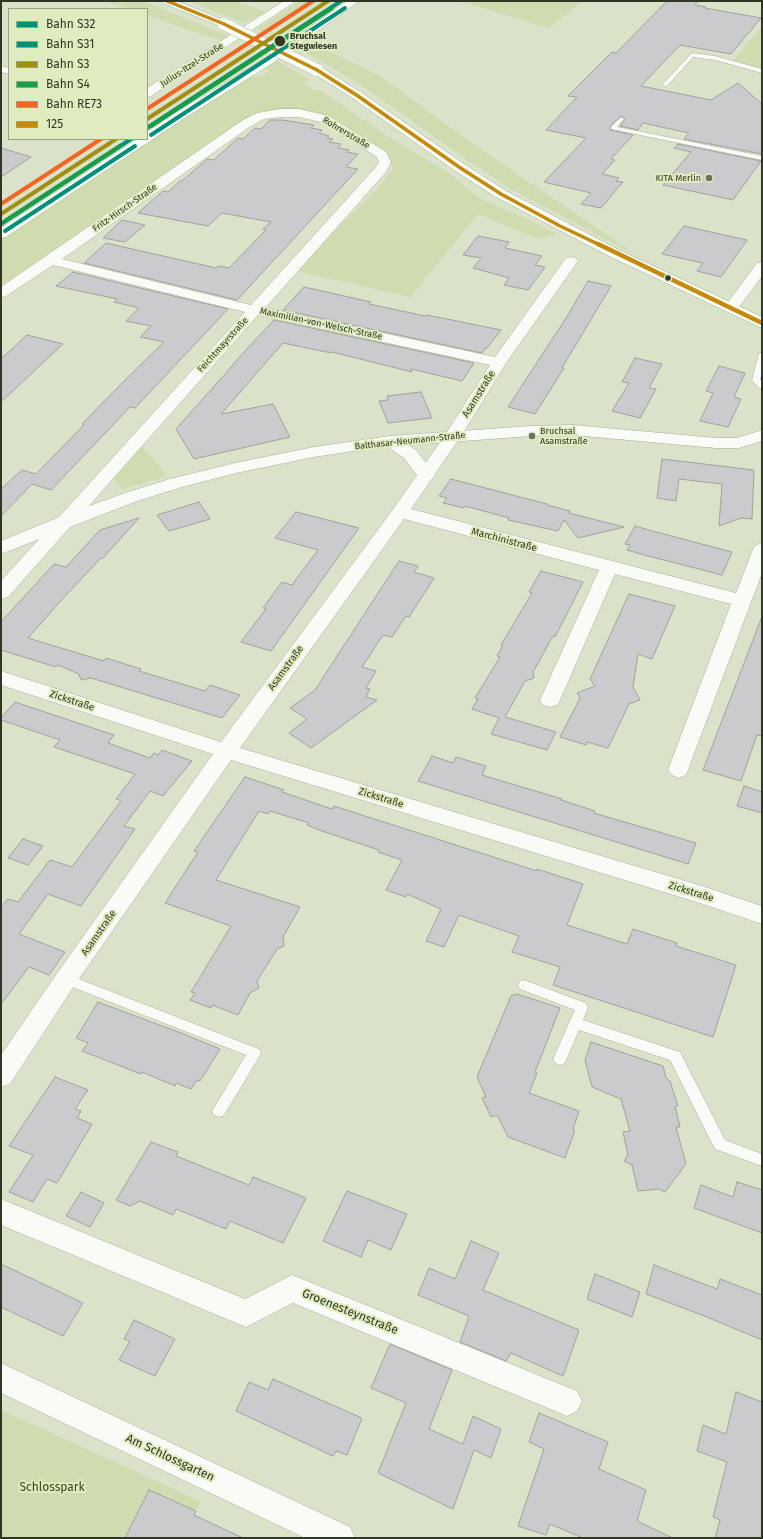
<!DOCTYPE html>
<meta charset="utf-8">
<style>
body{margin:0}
#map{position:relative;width:763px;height:1539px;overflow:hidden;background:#dae2ca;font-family:"Fira Sans",sans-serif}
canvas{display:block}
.frame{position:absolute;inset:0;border:2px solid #303624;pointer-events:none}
.legend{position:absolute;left:8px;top:8px;width:140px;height:132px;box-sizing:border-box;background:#deecbf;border:1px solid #98a381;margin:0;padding:5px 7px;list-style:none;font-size:12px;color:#303624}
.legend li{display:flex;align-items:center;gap:8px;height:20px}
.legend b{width:20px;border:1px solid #98a381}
</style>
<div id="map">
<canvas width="763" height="1539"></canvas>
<div class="frame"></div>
<ul class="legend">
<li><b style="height:5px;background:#00907a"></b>Bahn S32</li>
<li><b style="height:5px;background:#00907a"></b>Bahn S31</li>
<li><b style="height:5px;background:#a08f12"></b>Bahn S3</li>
<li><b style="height:5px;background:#1a9d47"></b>Bahn S4</li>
<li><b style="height:5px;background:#f26522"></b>Bahn RE73</li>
<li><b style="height:5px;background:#c58a09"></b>125</li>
</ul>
</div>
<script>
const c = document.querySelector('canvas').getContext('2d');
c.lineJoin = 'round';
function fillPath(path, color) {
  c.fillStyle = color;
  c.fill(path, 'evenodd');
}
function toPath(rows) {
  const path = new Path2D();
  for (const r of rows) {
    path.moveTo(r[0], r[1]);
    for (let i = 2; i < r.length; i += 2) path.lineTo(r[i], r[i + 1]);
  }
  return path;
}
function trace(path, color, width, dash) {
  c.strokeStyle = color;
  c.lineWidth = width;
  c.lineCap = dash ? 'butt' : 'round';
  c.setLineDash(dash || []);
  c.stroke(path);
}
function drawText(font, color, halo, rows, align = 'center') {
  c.font = font + ' "Fira Sans",sans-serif';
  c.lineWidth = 4;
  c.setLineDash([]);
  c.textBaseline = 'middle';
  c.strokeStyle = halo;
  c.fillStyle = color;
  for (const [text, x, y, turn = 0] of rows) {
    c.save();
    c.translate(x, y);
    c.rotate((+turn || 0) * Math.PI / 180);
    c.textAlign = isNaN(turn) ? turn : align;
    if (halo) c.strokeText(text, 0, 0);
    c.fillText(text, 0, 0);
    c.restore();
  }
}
const green = toPath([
 [104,1,142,1,229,36,218,40,147,15,147,9,128,9],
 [188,1,234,1,266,12,244,23],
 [300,1,312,1,264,33,257,29],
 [460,1,583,1,549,28],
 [762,27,762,69,733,61,754,36],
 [302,39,377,74,479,148,641,258,511,189,470,162,361,85,295,46],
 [275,60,310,80,304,83,315,91,320,90,389,137,452,175,478,197,535,223,557,235,536,238,478,214,410,297,297,271,346,219,373,194,393,169,388,154,336,121,322,114,310,112,242,121,1,286,1,237,226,89,249,77,261,76,270,71,263,68],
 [140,443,167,476,123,489,110,477],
 [1,1410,200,1501,183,1538,1,1538]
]);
const building = toPath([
 [667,1,698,1,695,5,706,7,705,8,761,18,731,54,680,45,641,86,711,100,738,83,762,104,762,154,684,139,689,133,643,123,638,130,620,126,625,119,621,116,610,126,610,130,633,135,611,159,615,160,602,174,619,178,616,181,623,182,601,208,581,204,591,193,544,182,586,138,546,130,577,97,568,96,612,52,616,53,667,1],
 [270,120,283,120,314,125,311,128,322,130,319,133,329,136,327,138,333,139,329,142,341,144,338,148,349,150,347,152,358,154,346,167,358,169,237,300,84,263,106,243,216,268,219,266,229,268,266,230,263,229,271,222,222,213,208,226,138,213,163,191,168,192,180,181,182,181,207,159,214,160,238,138,243,139,255,128,261,129,270,120],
 [678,144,761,161,733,200,663,185,691,152,674,148,678,144],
 [1,148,31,157,1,177,1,148],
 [122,220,145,225,125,242,103,238,122,220],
 [684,226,747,240,721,277,697,271,703,263,662,254,684,226],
 [478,236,509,242,505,248,542,256,535,265,545,267,528,290,504,285,509,278,473,268,481,258,463,255,478,236],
 [73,272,228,309,135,408,130,407,51,490,32,484,1,516,1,489,22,470,36,474,84,425,82,424,125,380,164,342,140,337,151,326,126,321,139,308,114,302,117,299,56,286,73,272],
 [588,281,611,286,562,368,564,368,535,414,508,407,568,315,588,281],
 [304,287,371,302,369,304,425,316,427,315,501,330,487,348,485,348,482,353,283,310,304,287],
 [274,320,474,363,462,381,411,369,412,372,332,352,331,353,283,343,221,414,273,404,290,437,194,459,176,429,234,364,233,364,274,320],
 [27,335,63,344,1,402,1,359,27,335],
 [635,358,662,364,649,388,656,389,640,418,612,411,629,383,622,382,635,358],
 [719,366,745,373,734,397,741,399,728,427,700,421,713,393,706,391,719,366],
 [421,392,432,418,388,423,379,401,388,400,387,396,421,392],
 [662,459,754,470,752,519,741,518,719,526,722,484,679,479,676,501,657,498,662,459],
 [451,479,547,504,547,505,570,511,569,513,624,527,578,538,564,520,558,531,508,520,509,518,465,506,464,508,443,503,447,498,439,496,451,479],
 [199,502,210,519,169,531,157,515,199,502],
 [296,512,359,528,271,651,241,642,266,609,263,608,282,582,292,585,318,550,275,538,296,512],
 [139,518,102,559,101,558,66,595,28,638,104,661,106,658,141,669,139,671,205,691,210,685,240,695,222,718,91,678,81,680,79,674,58,665,56,667,1,650,1,622,54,564,66,567,100,530,139,518],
 [635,526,656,532,732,552,722,575,648,556,627,550,630,545,625,544,635,526],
 [399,561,418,566,414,572,434,578,409,617,406,616,392,637,383,635,362,667,376,671,366,688,370,689,366,697,377,700,311,748,289,733,307,719,290,708,315,690,399,561],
 [541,571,583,582,555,637,553,636,533,672,534,678,525,681,505,717,556,732,547,750,491,734,499,718,472,709,478,699,475,698,500,657,497,656,503,645,501,645,532,593,529,592,541,571],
 [629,594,675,606,652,659,638,654,633,687,640,700,629,704,608,748,587,742,586,745,560,737,580,698,577,693,595,686,590,679,629,594],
 [761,619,762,619,762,736,757,735,741,781,703,770,761,619],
 [15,702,114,735,108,743,150,758,154,753,158,755,162,750,192,761,163,796,150,791,124,826,135,829,81,906,48,894,19,934,65,952,49,975,29,967,1,1004,1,907,8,899,18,902,50,860,72,867,121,801,116,799,135,774,54,747,60,740,1,720,1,718,15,702],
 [432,756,453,763,456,757,486,766,482,775,562,799,561,800,595,811,594,813,696,843,688,864,418,781,432,756],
 [245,777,284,790,282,792,332,809,334,806,537,871,537,869,583,884,567,925,627,944,633,929,677,943,676,946,736,965,713,1037,553,985,560,967,512,952,519,936,459,915,444,947,426,941,441,909,407,894,406,897,386,890,402,860,378,852,379,850,319,830,307,825,309,823,270,811,268,814,259,811,216,880,300,907,283,937,284,946,277,949,257,981,259,988,250,993,238,1015,212,1005,211,1008,190,1000,195,993,191,992,231,926,165,903,198,852,194,851,245,777],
 [744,786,762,792,762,813,737,806,744,786],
 [23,839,43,846,28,865,8,858,23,839],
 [517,994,560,1008,535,1072,537,1073,529,1093,579,1111,573,1129,575,1130,565,1158,508,1137,497,1115,491,1117,482,1098,486,1097,477,1077,511,996,517,994],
 [98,1002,181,1033,220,1049,200,1081,197,1080,191,1089,176,1083,175,1086,142,1072,141,1074,82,1051,88,1043,76,1038,98,1002],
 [591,1042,663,1066,666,1078,670,1081,678,1106,675,1106,680,1127,676,1127,686,1164,665,1192,659,1189,638,1191,632,1165,624,1161,628,1155,623,1132,630,1131,621,1099,592,1087,585,1060,591,1042],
 [55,1077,88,1090,75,1109,81,1111,77,1118,92,1124,57,1183,47,1179,33,1202,9,1192,33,1155,9,1146,55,1077],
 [151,1142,178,1152,176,1156,249,1185,253,1177,306,1198,283,1243,230,1221,226,1229,176,1209,173,1215,140,1201,130,1206,116,1200,151,1142],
 [737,1182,762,1190,762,1233,694,1208,701,1185,733,1197,737,1182],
 [347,1191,407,1214,391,1250,368,1240,361,1257,323,1241,347,1191],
 [81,1192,104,1203,90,1227,66,1216,81,1192],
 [471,1241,499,1253,483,1290,579,1330,563,1376,511,1353,506,1361,460,1342,469,1316,418,1295,429,1268,455,1279,471,1241],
 [1,1264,83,1303,63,1336,1,1307,1,1264],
 [654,1265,717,1289,720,1279,762,1295,762,1340,702,1315,646,1294,654,1265],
 [595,1274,640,1292,632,1317,587,1299,595,1274],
 [134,1320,175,1339,155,1376,119,1360,130,1341,124,1339,134,1320],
 [390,1344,452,1370,429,1429,463,1444,473,1416,501,1429,491,1458,474,1450,453,1509,378,1473,406,1403,371,1388,390,1344],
 [273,1379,362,1418,347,1455,336,1451,333,1456,236,1411,249,1382,268,1390,273,1379],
 [736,1392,762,1402,762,1538,715,1538,720,1520,713,1517,727,1462,697,1451,703,1425,726,1434,736,1392],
 [539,1413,608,1442,599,1469,646,1490,637,1521,673,1538,583,1538,550,1524,546,1535,518,1526,544,1449,529,1442,539,1413],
 [149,1490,196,1511,194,1515,243,1538,125,1538,149,1490]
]);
const lane = toPath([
 [692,53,715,56,762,69,762,73,715,60,693,57,667,86,663,86,663,84,692,53],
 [621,117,624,119,617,127,762,156,762,160,611,129,611,127,621,117],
 [759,353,762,353,762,372,760,380,762,381,762,388,759,388,752,380,759,353],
 [66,974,259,1049,261,1053,259,1057,224,1115,219,1117,214,1115,212,1111,246,1055,62,983,60,979,62,975,66,974],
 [524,980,586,1003,588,1007,583,1020,680,1052,725,1140,762,1154,762,1166,715,1149,670,1060,579,1030,565,1063,560,1065,555,1063,553,1059,575,1010,520,989,518,985,520,981,524,980]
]);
const street = toPath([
 [284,1,296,1,151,96,147,97,147,88,284,1],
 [347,1,359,1,273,63,183,119,6,237,1,238,1,228,137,139,147,139,147,132,175,113,265,59,347,1],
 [1,66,9,68,9,74,1,72,1,66],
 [280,109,299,109,329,116,386,152,391,162,386,172,265,308,495,357,566,258,571,257,576,258,578,261,506,363,461,436,411,509,736,593,753,549,756,545,762,543,762,573,686,775,679,778,672,775,668,770,731,604,615,574,560,700,557,705,550,707,543,705,540,700,599,570,404,519,240,748,702,886,762,906,762,924,700,903,231,760,74,986,10,1084,1,1087,1,1055,58,972,213,754,1,685,1,671,221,742,394,508,445,435,490,365,258,315,8,597,1,599,1,581,245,312,53,265,6,296,1,297,1,287,243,120,257,113,280,109],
 [280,117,299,117,321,122,377,157,379,162,376,167,251,305,62,259,251,126,264,119,280,117],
 [762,262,762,276,736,311,731,312,726,311,724,308,726,305,757,263,762,262],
 [1,1199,245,1299,292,1275,577,1391,582,1401,577,1411,567,1416,293,1303,246,1327,1,1225,1,1199],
 [1,1363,350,1527,355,1538,305,1538,1,1393,1,1363]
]);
const secondary = toPath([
 [161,1,177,1,228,22,230,24,228,26,220,26,163,3,161,1],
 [317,66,321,67,362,93,464,164,506,191,619,250,762,317,762,328,609,256,496,197,454,170,354,99,313,73,311,70,313,67,317,66],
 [573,425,716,438,737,438,762,430,762,441,739,448,716,448,573,435,531,436,408,445,416,450,435,475,432,479,426,480,420,479,404,458,388,447,353,451,314,457,236,473,182,487,137,501,1,554,1,541,59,517,125,493,170,479,235,463,314,447,390,436,531,426,573,425]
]);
const secondaryBridge = toPath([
 [224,24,317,70]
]);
const bus1Far1 = toPath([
 [167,1,224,24,317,70,358,96,459,167,501,194,560,226,600,245]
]);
const bus1 = toPath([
 [598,244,762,323]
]);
const rail1 = toPath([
 [147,128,341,1],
 [1,224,131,139]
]);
const rail2 = toPath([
 [151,135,345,8],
 [5,231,135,146]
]);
const rail3 = toPath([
 [147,119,328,1],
 [1,214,116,139]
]);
const rail4 = toPath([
 [151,126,332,8],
 [5,221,120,146]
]);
const rail5 = toPath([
 [147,109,313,1],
 [1,204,101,139]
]);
const markers = [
 [280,41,6,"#303624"],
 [709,178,4,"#6c725e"],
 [668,278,3.5,"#303624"],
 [532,436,4,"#6c725e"]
];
const farStopnames = [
 ["Bruchsal",290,36],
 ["Stegwiesen",290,46]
];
const farStreetnames = [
 ["Julius-Itzel-Straße",192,65,-33],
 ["Rohrerstraße",346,133,31],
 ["Fritz-Hirsch-Straße",125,208,-35],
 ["Maximilian-von-Welsch-Straße",321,324,12],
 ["Feichtmayrstraße",223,345,-48],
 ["Balthasar-Neumann-Straße",410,441,-6]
];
const farPoinames = [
 ["KITA Merlin",701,178],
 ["Bruchsal",540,431,"left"],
 ["Asamstraße",540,441,"left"]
];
const streetNames = [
 ["Asamstraße",479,394,-58],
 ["Marchinistraße",504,540,15],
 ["Asamstraße",286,668,-54],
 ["Zickstraße",72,701,18],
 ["Zickstraße",381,798,17],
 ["Zickstraße",691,892,17],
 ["Asamstraße",99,933,-55]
];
const nearStreetnames = [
 ["Groenesteynstraße",350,1312,22],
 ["Am Schlossgarten",170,1458,25]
];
const nearParknames = [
 ["Schlosspark",52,1488]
];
fillPath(green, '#cedcb0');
fillPath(building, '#cbcacc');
trace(building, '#a1a19e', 1);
trace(lane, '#a8af9c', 1);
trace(street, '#a8af9c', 1);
trace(secondary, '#a8af9c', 1);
fillPath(lane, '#f9fbf7');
fillPath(street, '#f9fbf7');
fillPath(secondary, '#f9fbf7');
trace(secondaryBridge, '#a8af9c', 13, []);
trace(secondaryBridge, '#f9fbf7', 12);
trace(bus1Far1, '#c58a09', 3.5);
trace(bus1, '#c58a09', 4.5);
trace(rail1, '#00907a', 4);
trace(rail2, '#00907a', 4);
trace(rail3, '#a08f12', 4);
trace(rail4, '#1a9d47', 4);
trace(rail5, '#f26522', 4);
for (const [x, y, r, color] of markers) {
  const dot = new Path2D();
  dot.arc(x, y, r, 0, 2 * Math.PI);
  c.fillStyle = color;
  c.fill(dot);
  trace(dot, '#deecbf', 1.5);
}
drawText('bold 9px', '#303624', '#deecbf', farStopnames, 'left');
drawText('9px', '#303624', '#deecbf', farStreetnames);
drawText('9px', '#303624', '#deecbf', farPoinames, 'right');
drawText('10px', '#303624', '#deecbf', streetNames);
drawText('12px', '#303624', '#deecbf', nearStreetnames);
drawText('12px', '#3a4615', '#deecbf', nearParknames);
</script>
